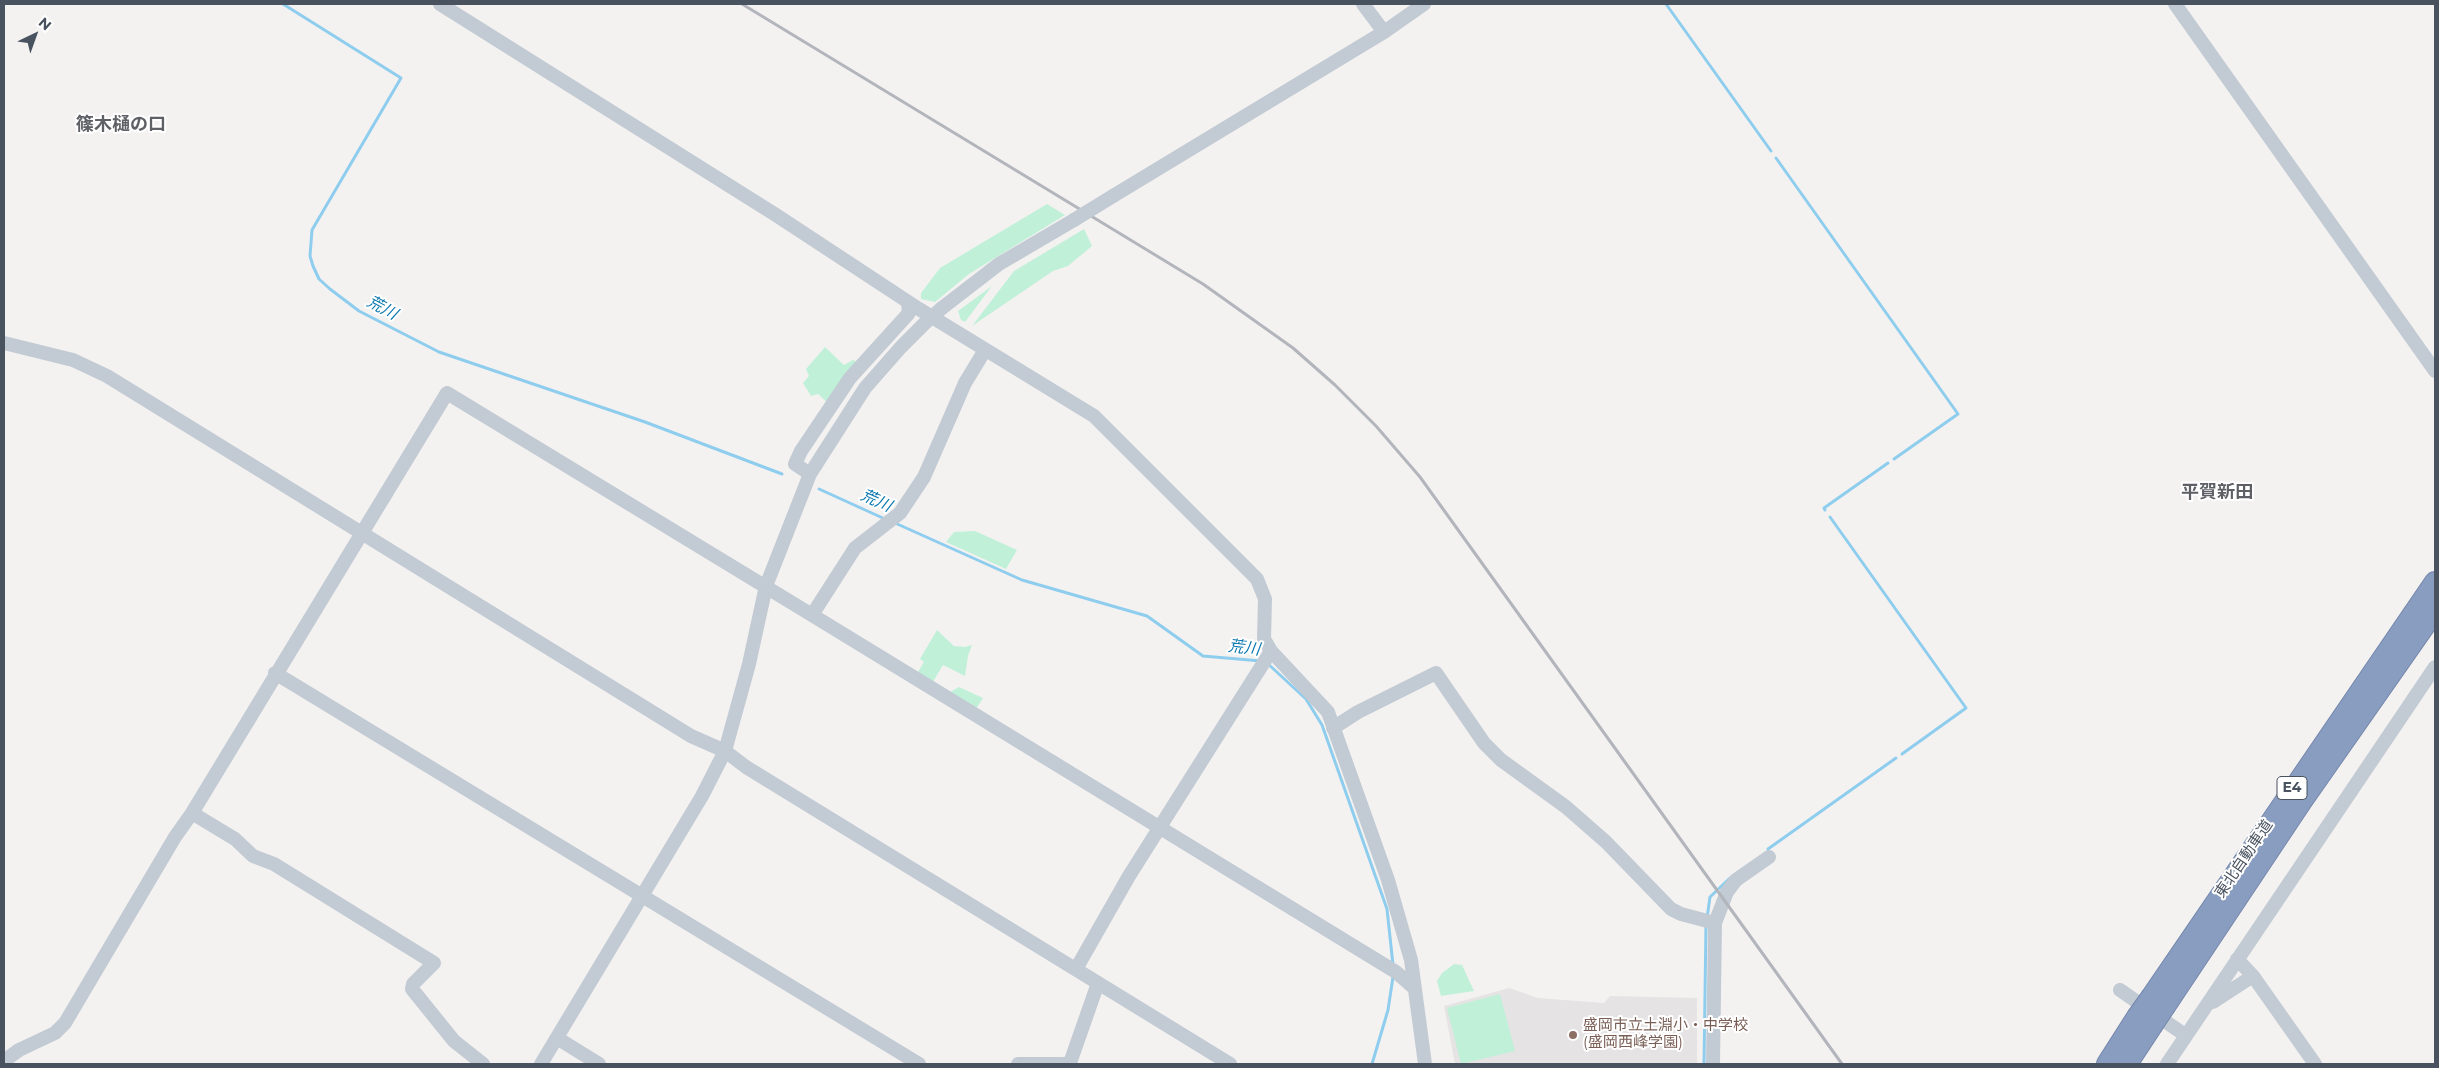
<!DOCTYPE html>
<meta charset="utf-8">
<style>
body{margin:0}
#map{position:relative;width:2439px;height:1068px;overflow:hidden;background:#f4f2f1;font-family:Montserrat,sans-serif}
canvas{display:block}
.frame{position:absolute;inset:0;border:5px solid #49525f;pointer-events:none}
.north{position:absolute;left:10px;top:10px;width:50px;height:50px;-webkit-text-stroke:4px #fff;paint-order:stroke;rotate:42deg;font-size:14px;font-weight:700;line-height:20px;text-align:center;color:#49525f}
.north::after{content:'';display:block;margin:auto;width:18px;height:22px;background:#49525f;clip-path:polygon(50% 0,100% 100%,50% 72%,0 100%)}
</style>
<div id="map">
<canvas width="2439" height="1068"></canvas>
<div class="frame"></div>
<div class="north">N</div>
</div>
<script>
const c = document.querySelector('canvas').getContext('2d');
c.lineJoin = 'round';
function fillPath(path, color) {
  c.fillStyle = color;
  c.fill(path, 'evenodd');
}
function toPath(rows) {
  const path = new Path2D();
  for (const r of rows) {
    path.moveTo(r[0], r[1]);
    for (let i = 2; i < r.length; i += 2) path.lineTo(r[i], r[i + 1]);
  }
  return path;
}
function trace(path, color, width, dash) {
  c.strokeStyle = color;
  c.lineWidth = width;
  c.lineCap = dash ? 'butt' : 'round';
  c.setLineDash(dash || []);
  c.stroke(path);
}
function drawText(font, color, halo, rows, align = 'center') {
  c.font = font + ' Montserrat,"Noto Sans JP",sans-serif';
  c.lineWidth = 4;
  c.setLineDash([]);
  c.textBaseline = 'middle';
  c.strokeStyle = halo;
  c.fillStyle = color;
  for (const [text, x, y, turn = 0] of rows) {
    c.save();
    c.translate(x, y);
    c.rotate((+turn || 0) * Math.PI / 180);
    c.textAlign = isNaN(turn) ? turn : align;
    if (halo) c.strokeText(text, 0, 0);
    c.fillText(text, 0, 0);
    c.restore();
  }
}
const education = toPath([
 [1509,988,1538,998,1604,1003,1610,996,1697,998,1697,1064,1455,1064,1444,1006]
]);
const green = toPath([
 [1047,204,1065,215,969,274,935,302,921,299,921,293,940,268],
 [1084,229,1092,246,1068,266,1053,271,972,326,1014,271],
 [992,286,965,322,961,320,958,311],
 [825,347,844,365,853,360,857,362,828,403,818,394,811,396,803,383,809,376,806,369],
 [975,531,1017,550,1006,569,946,542,954,532],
 [937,630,954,646,965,647,972,645,968,656,965,676,943,665,931,685,916,675,924,662,920,659],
 [959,687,983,698,974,712,950,692],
 [1454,964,1462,965,1474,991,1441,996,1437,981,1442,973],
 [1500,994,1515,1051,1461,1064,1447,1008]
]);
const stream = toPath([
 [283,4,401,78,312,230,310,256,313,266,319,279,330,289,359,311,439,352,645,422,782,474],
 [1666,4,1771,151],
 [1776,158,1958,414,1894,459],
 [819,489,885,519],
 [1825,510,1824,508,1888,463],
 [1830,517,1966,708,1902,754],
 [895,523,1022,580,1147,616,1203,656,1261,661],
 [1267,663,1306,699,1322,725,1387,909,1393,965],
 [1768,849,1896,758],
 [1707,918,1710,897,1730,878],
 [1372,1064,1388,1010,1393,977],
 [1704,1064,1706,924]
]);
const minor = toPath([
 [440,4,776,215,919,309,1094,416,1257,579,1265,599,1264,639,1271,651,1328,712,1388,880,1411,960,1425,1064],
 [1363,4,1384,32],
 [2175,4,2435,371],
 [1113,196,1384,32,1424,4],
 [942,308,999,264,1074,220],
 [4,343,73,360,107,376,691,736,725,751,746,767,1230,1064],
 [810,474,795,464,801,451,850,378,909,313,908,302],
 [812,615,1396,972,1413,987],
 [275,673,919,1064],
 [1333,728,1358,712,1436,673,1484,743,1501,760,1566,807,1606,842,1671,909,1681,914,1715,923],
 [192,813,235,839,253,856,274,864,434,963,413,984,412,989,454,1041,483,1064],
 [2237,959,2253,976,2315,1064],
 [1076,969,1129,876,1271,651],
 [2120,990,2185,1035],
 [2213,1002,2253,976],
 [557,1038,599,1064],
 [8,1058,19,1050,55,1033,65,1023,175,837,192,813,447,393,812,615,855,548,900,513,924,477,965,383,985,350],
 [541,1064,702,796,725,751,749,664,766,586,810,474,865,388,901,347,926,322],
 [1018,1064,1060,1064],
 [1064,1064,1070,1063,1098,983],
 [1713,1064,1715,923,1727,892,1736,880,1769,857],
 [2167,1064,2435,667]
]);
const highway = toPath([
 [2152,996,2435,582],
 [2166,1005,2302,801,2435,611],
 [2107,1064,2137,1017],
 [2127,1064,2152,1026]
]);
const rail = toPath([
 [742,4,1203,284,1293,348,1335,385,1376,426,1420,477,1842,1064]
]);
const minorBridge = toPath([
 [1074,220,1113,196],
 [926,322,942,308]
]);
const highwayBridge = toPath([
 [2137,1017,2152,996],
 [2152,1026,2166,1005]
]);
const markers = [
 [1573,1035,5,"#8d6e63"]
];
const shields = [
 [2292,788,30]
];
const shieldNames = [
 ["E4",2292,788]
];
const streetNames = [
 ["東北自動車道",2244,859,-56]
];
const educationNames = [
 ["盛岡市立土淵小・中学校",1583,1026],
 ["(盛岡西峰学園)",1583,1043]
];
const waterNames = [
 ["荒川",382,308,28],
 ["荒川",876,501,24],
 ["荒川",1244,648,7]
];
const quarterNames = [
 ["篠木樋の口",121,125],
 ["平賀新田",2217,493]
];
fillPath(education, '#e5e3e3');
fillPath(green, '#c1f0d9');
trace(stream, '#8ecded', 3);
trace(highway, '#7487ac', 22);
trace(minor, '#c2cad3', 14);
trace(highway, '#899dc0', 20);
trace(rail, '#b3b5bc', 3);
trace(highwayBridge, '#7487ac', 22, []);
trace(minorBridge, '#c2cad3', 14);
trace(highwayBridge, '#899dc0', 20);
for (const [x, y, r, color] of markers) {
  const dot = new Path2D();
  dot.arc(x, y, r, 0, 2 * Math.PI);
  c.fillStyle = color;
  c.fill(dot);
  trace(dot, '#fff', 2);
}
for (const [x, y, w] of shields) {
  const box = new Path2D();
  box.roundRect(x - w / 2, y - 11.5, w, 23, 4);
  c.fillStyle = '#fff';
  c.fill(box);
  trace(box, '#49525f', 1);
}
drawText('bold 14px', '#49525f', null, shieldNames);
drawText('15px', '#49525f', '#fff', streetNames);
drawText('15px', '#785e54', '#fff', educationNames, 'left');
drawText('italic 16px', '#0b78b0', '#fff', waterNames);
drawText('bold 18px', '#5e6066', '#fff', quarterNames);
</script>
